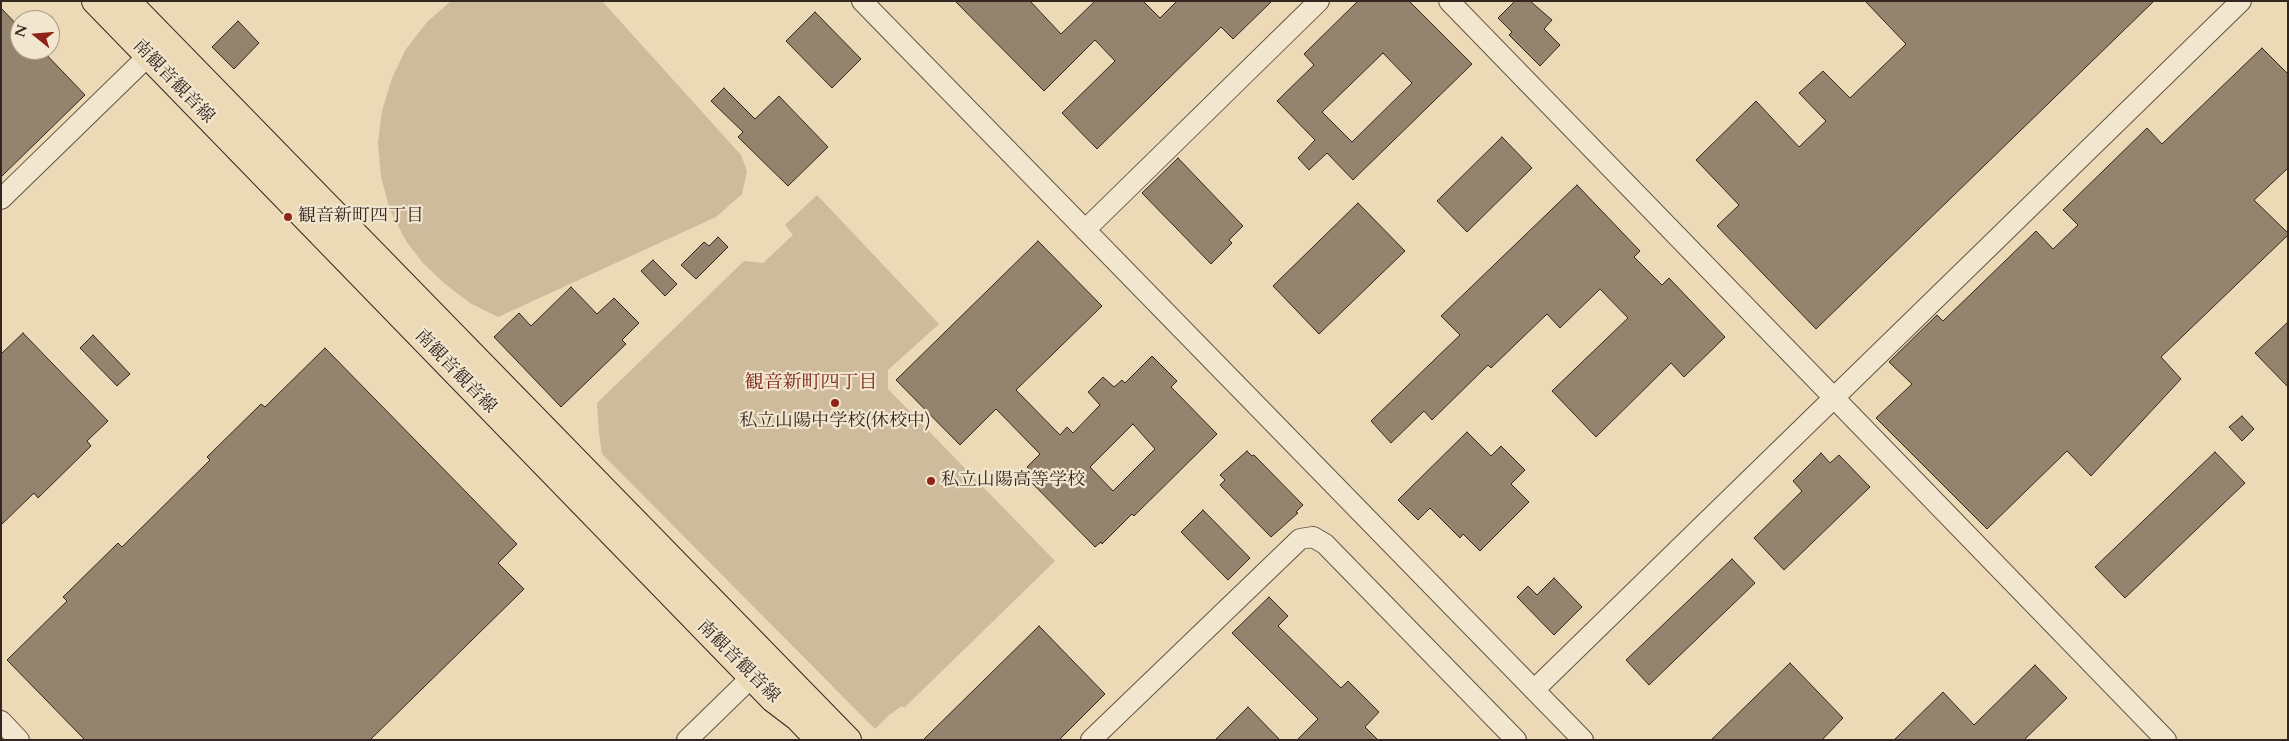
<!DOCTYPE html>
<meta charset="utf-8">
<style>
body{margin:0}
#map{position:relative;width:2289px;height:741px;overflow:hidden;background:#ecd9b5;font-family:Cardo,serif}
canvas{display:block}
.frame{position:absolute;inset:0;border:2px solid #342721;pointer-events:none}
.north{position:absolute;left:10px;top:10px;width:50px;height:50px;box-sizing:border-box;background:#f3e6cf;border:1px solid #a79a89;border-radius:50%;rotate:287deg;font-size:14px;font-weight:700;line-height:20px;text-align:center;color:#342721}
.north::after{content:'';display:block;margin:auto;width:18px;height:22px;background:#8f2418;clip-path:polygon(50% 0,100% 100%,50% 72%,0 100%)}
</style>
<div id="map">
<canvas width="2289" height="741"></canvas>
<div class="frame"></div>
<div class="north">N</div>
</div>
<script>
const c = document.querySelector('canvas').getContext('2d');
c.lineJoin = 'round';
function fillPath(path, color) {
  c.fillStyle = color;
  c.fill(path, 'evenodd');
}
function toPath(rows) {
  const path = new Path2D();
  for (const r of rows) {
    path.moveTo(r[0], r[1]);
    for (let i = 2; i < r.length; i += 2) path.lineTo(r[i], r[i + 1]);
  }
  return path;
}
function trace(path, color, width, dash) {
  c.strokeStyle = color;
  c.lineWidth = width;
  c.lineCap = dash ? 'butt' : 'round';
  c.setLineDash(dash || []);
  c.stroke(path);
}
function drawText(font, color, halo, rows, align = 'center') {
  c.font = font + ' Cardo,"Noto Serif JP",serif';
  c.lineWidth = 4.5;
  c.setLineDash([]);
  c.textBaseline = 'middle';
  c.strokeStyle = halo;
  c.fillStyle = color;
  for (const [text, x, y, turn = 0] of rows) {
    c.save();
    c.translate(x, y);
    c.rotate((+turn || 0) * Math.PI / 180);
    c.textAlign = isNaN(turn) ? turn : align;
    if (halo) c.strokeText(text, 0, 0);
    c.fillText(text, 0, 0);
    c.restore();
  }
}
const green = toPath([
 [451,1,602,1,741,155,747,171,742,194,716,217,498,317,470,303,445,284,423,263,406,241,390,210,381,177,378,143,382,111,392,78,406,49,427,22],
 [817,195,939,324,888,370,888,389,1055,561,904,708,902,706,889,715,875,729,602,454,599,433,597,403,744,261,763,263,793,235,785,225]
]);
const building = toPath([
 [955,1,1030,1,1061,34,1095,1,1143,1,1160,18,1177,1,1272,1,1233,39,1221,27,1097,149,1062,113,1115,61,1095,40,1044,91,955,1],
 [1358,1,1409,1,1472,64,1353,180,1327,153,1309,170,1298,158,1315,140,1277,101,1314,65,1304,54,1358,1],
 [1383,53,1412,83,1352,142,1322,112,1383,53],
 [1515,1,1530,1,1552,20,1544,29,1560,45,1540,66,1509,35,1512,32,1498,18,1515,1],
 [1865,1,2154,1,1816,329,1717,226,1739,205,1696,160,1756,101,1799,147,1826,121,1799,93,1823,71,1850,98,1906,44,1865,1],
 [1,8,20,28,20,50,42,50,85,95,1,177,1,8],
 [815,12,861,59,832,88,786,41,815,12],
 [238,21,259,43,234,69,212,47,238,21],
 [2262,48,2288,74,2288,168,2254,200,2288,233,2288,235,2161,357,2181,379,2091,476,2067,451,1987,529,1876,418,1912,384,1889,362,1937,315,1943,321,2036,231,2053,249,2078,225,2063,210,2147,128,2162,144,2262,48],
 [724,88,755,119,779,96,828,147,788,186,738,137,743,132,711,101,724,88],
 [1502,137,1532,168,1467,232,1437,201,1502,137],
 [1178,158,1243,226,1229,240,1232,243,1211,264,1142,193,1178,158],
 [1577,185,1640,251,1634,257,1662,285,1669,278,1725,337,1684,377,1671,363,1596,437,1552,391,1628,318,1600,289,1560,328,1547,314,1491,368,1488,365,1432,420,1424,411,1391,443,1371,421,1460,335,1441,316,1577,185],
 [1358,203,1405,251,1319,334,1273,286,1358,203],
 [718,237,728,247,696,279,681,265,704,242,709,246,718,237],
 [1038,241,1102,306,1016,390,1060,435,1067,427,1073,433,1100,405,1088,392,1103,377,1114,387,1122,380,1125,383,1152,356,1177,381,1171,387,1217,434,1134,516,1132,514,1102,544,1101,542,1095,547,1027,478,1033,473,1027,467,1040,454,996,409,960,445,896,380,1038,241],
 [1133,424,1155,449,1113,491,1090,467,1133,424],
 [653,260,677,284,665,296,641,271,653,260],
 [571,287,597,314,614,298,639,323,622,340,626,344,561,407,494,337,519,313,531,326,571,287],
 [2288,322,2288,387,2255,353,2288,322],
 [23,333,108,421,87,441,91,446,38,498,34,493,1,525,1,354,23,333],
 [93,335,130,374,117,386,80,348,93,335],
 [325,348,517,544,498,563,524,589,370,740,85,740,7,660,67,601,63,597,118,543,122,547,210,460,207,457,261,404,265,407,325,348],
 [2242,416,2254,429,2242,441,2229,427,2242,416],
 [1467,432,1491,456,1501,446,1525,470,1511,484,1529,502,1480,551,1463,534,1460,538,1430,508,1418,520,1398,500,1467,432],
 [1247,451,1252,456,1254,455,1303,505,1296,512,1298,513,1271,537,1220,485,1225,480,1220,475,1247,451],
 [2215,452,2245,483,2125,598,2095,567,2215,452],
 [1821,453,1830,463,1839,455,1870,487,1784,570,1754,538,1802,491,1793,481,1821,453],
 [1203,510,1250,558,1228,580,1181,532,1203,510],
 [1732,559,1755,583,1649,685,1626,660,1732,559],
 [1554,578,1582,607,1554,635,1517,597,1528,586,1537,595,1554,578],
 [1269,597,1288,616,1278,626,1341,688,1348,681,1379,712,1365,727,1378,740,1297,740,1318,719,1232,633,1269,597],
 [1039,626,1105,694,1059,740,923,740,1039,626],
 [1790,663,1843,718,1822,740,1711,740,1790,663],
 [2035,665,2067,698,2024,740,1894,740,1943,692,1974,725,2035,665],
 [1248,707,1280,740,1215,740,1248,707]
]);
const minor = toPath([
 [862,1,1583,740],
 [1449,1,2166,740],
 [1,199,148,56],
 [1085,230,1319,1],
 [1534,690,2241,1],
 [1,721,19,740],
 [687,740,761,668],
 [1091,740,1300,539,1313,537,1325,544,1516,740]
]);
const major = toPath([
 [95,1,773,699,798,718,819,740],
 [127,1,848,740]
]);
const markers = [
 [288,217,5,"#8f2418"],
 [835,403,5,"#8f2418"],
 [931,481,5,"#8f2418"]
];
const streetNames = [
 ["南観音観音線",173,82,46],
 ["南観音観音線",455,372,46],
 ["南観音観音線",738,662,45]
];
const poiNames = [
 ["観音新町四丁目",298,217],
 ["私立山陽中学校(休校中)",835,422,"center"],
 ["私立山陽高等学校",941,481]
];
const neighbourhoodNames = [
 ["観音新町四丁目",811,384]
];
fillPath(green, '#cdbb9c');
fillPath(building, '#94846e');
trace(building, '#342721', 1);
trace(minor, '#625446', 22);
trace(major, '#342721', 28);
trace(minor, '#f3e6cf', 20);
trace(major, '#ecd9b5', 26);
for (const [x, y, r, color] of markers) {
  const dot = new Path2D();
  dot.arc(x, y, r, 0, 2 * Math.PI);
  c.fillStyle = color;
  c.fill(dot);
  trace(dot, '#f3e6cf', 2);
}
drawText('18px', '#342721', '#f3e6cf', streetNames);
drawText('18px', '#342721', '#f3e6cf', poiNames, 'left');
drawText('19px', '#7a1f14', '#f3e6cf', neighbourhoodNames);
</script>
